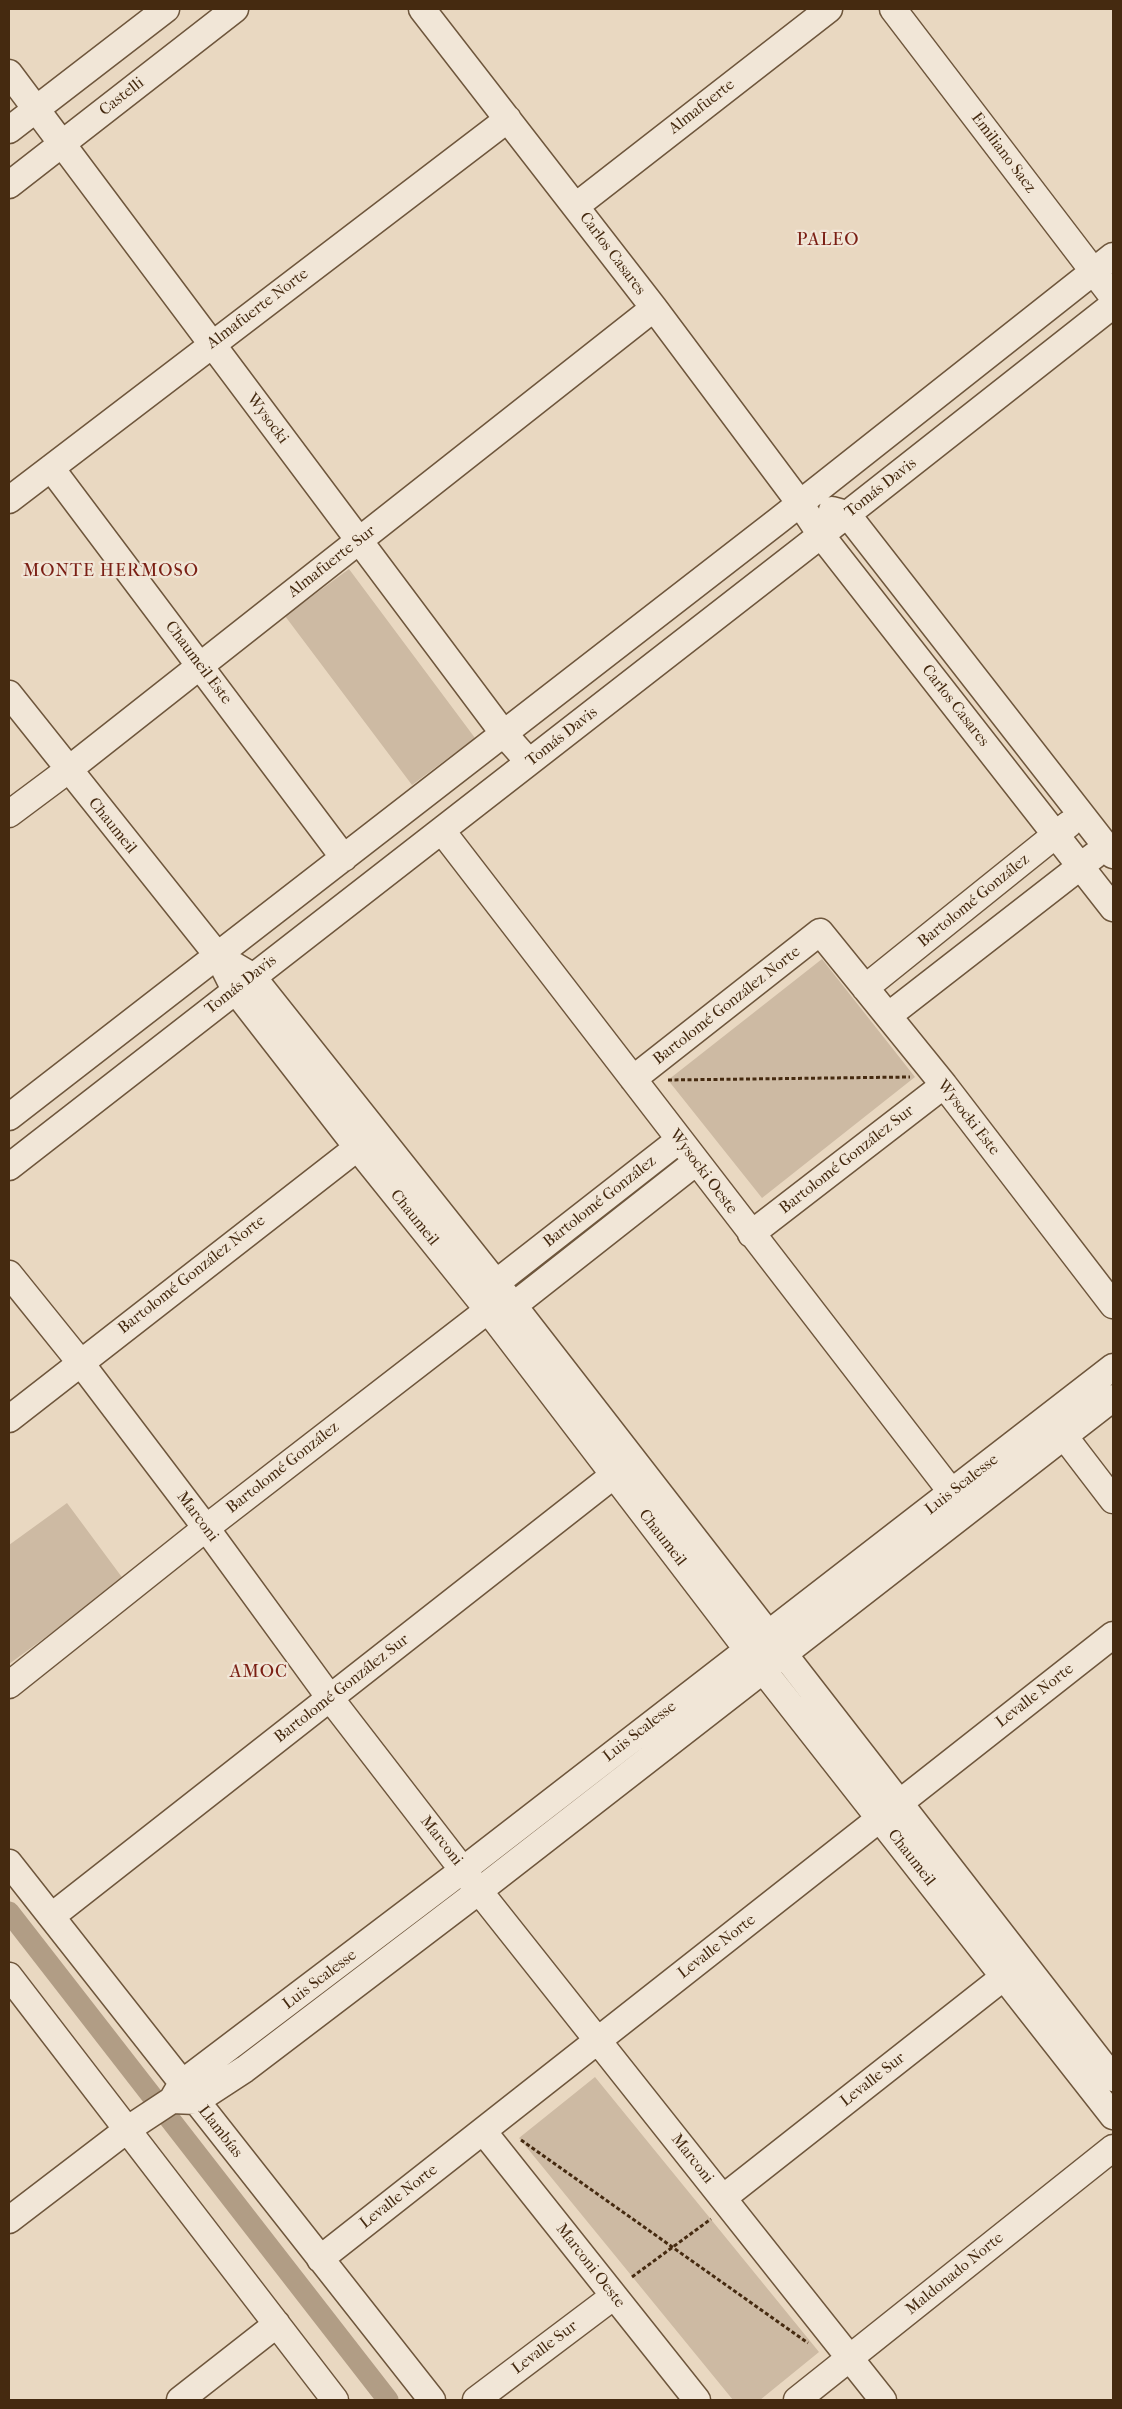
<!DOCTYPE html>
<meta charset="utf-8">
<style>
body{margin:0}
#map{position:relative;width:1122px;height:2409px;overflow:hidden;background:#e9d8c1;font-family:"IM FELL French Canon",serif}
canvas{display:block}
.frame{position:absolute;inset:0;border:10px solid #452a10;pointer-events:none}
</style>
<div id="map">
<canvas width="1122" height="2409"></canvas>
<div class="frame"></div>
</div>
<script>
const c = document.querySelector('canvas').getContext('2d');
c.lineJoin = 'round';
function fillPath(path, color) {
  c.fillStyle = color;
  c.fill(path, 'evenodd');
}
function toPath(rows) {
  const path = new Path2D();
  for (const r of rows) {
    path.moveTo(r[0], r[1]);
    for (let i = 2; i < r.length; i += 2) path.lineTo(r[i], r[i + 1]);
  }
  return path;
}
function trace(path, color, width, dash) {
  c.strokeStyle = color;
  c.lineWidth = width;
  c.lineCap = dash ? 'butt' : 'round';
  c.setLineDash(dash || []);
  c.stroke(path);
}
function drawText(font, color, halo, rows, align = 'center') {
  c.font = font + ' "IM FELL French Canon",serif';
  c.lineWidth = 4.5;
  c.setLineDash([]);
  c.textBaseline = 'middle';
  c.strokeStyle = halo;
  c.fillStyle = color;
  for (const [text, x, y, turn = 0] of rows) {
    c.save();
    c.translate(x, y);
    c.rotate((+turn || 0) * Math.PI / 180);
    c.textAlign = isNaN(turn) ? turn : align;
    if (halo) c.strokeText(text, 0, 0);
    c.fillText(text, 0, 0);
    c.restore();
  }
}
const green = toPath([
 [349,569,475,738,412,785,285,616],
 [822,959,915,1077,762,1198,668,1080],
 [67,1503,124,1580,9,1664,9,1545],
 [595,2077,819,2352,760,2400,733,2400,519,2138]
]);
const canal = toPath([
 [9,1912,388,2400]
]);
const path = toPath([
 [668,1080,910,1077],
 [521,2140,808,2343],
 [632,2277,711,2219]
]);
const minor = toPath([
 [422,9,654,308,799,502,821,535,1113,908],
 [893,9,1113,297],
 [9,73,504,734,529,762],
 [9,130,166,9],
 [9,185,235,9],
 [576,206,829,9],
 [51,468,344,858],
 [9,500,508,119],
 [832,510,847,514,1113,855],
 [9,694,218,956],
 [9,814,68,770,654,308],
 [442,831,963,1507],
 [865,988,1069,824],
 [888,1016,1095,855],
 [633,1079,820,932,944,1085,1113,1305],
 [9,1117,779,520,1113,256],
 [9,1167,821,535,1113,305],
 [751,1234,944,1085],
 [9,1274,80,1362,206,1528,330,1698,479,1891,883,2400],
 [491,1300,496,1283,679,1140],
 [9,1419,371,1137],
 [1064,1436,1113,1500],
 [9,1685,206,1528,488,1310,513,1306,696,1162],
 [9,1863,432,2400],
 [52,1916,628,1464],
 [9,1976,335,2400],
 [1113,2078,496,1283,252,976,218,956,235,990,357,1147,488,1310,763,1670,1113,2116],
 [172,2100,196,2101,245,2069,479,1891,1113,1398],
 [483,2131,697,2400],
 [723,2198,1019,1965],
 [9,2220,128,2129,172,2100,182,2083,463,1870,1113,1367],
 [320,2259,1113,1635],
 [180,2400,277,2324],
 [476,2400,614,2296],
 [797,2400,1113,2148]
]);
const streetNames = [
 ["Castelli",122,97,-38],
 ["Almafuerte",702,107,-38],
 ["Emiliano Saez",1003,153,53],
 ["Carlos Casares",612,254,53],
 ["Almafuerte Norte",258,309,-37],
 ["Wysocki",267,419,53],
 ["Tomás Davis",881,488,-38],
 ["Almafuerte Sur",332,562,-38],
 ["Chaumeil Este",198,663,53],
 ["Carlos Casares",955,706,52],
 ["Tomás Davis",562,737,-38],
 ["Chaumeil",112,826,51],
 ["Bartolomé González",974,901,-39],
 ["Tomás Davis",241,985,-38],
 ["Bartolomé González Norte",727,1006,-38],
 ["Wysocki Este",968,1118,52],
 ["Bartolomé González Sur",847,1160,-38],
 ["Wysocki Oeste",703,1172,53],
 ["Bartolomé González",600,1202,-38],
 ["Chaumeil",414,1218,51],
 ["Bartolomé González Norte",192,1275,-38],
 ["Bartolomé González",283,1468,-38],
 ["Luis Scalesse",962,1485,-38],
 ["Marconi",197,1517,53],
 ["Chaumeil",662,1538,52],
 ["Bartolomé González Sur",342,1689,-38],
 ["Levalle Norte",1035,1696,-38],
 ["Luis Scalesse",640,1732,-38],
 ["Marconi",441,1841,52],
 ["Chaumeil",911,1858,52],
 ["Levalle Norte",717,1947,-38],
 ["Luis Scalesse",320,1980,-37],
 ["Levalle Sur",873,2080,-38],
 ["Llambías",220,2132,52],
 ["Marconi",692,2159,52],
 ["Levalle Norte",399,2197,-38],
 ["Marconi Oeste",590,2266,52],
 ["Maldonado Norte",955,2274,-39],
 ["Levalle Sur",545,2348,-37]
];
const neighbourhoodNames = [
 ["PALEO",828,241],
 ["MONTE HERMOSO",111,572],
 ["AMOC",259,1673]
];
fillPath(green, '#cdbaa3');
trace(canal, '#b19d85', 21);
trace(minor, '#6e563c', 29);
trace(path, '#452a10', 3, [4, 2.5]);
trace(minor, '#f1e6d7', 26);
drawText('16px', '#452a10', '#f1e6d7', streetNames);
c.letterSpacing = '1px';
drawText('18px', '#7a1f14', '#f1e6d7', neighbourhoodNames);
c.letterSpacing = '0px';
</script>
